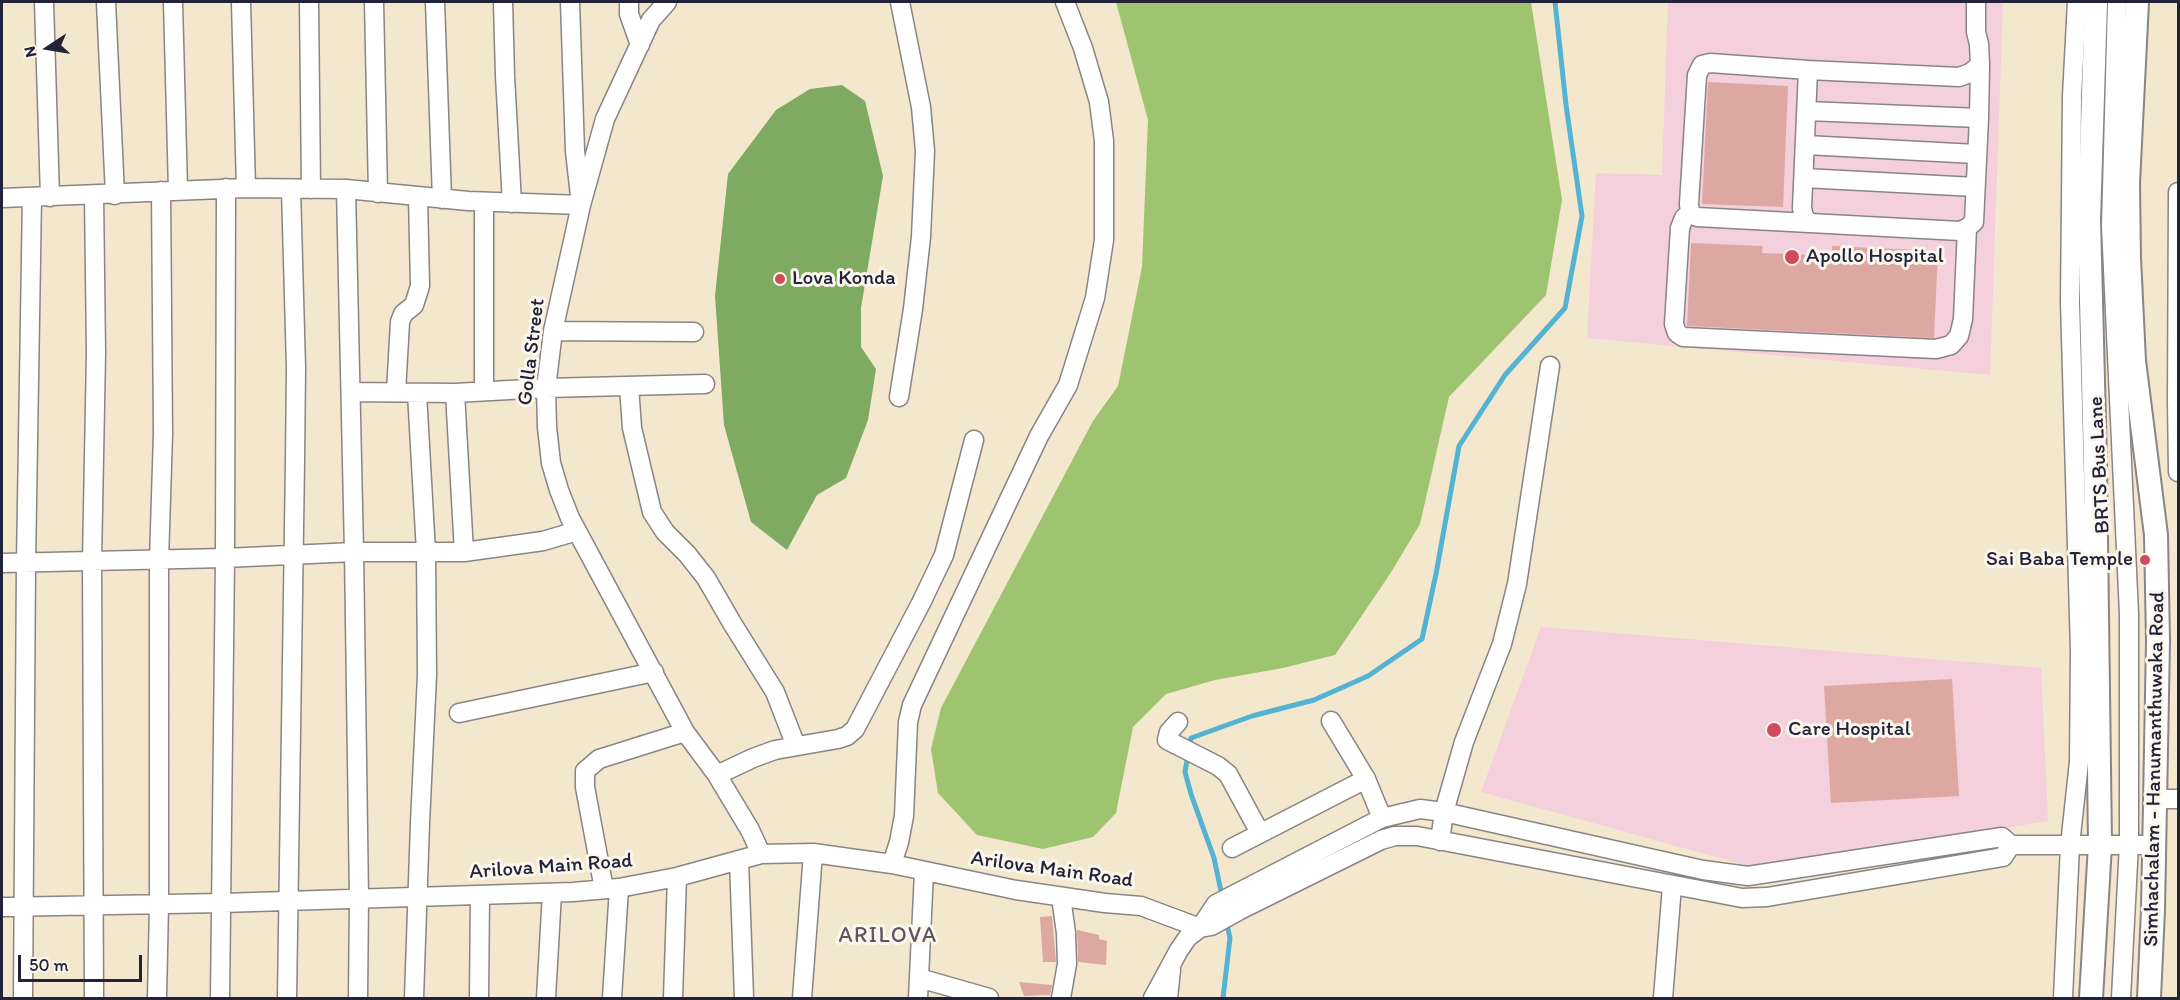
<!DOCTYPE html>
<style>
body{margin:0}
#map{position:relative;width:2180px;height:1000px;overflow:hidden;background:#f3e7ce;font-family:Itim,sans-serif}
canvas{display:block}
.frame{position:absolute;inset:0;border:3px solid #22223b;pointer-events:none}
.north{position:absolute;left:18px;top:18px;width:60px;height:60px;-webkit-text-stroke:4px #fbf7ec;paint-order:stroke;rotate:258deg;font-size:16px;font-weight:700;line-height:24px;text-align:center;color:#22223b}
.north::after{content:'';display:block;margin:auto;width:21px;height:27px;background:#22223b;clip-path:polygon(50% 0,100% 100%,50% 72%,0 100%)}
.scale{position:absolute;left:18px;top:955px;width:124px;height:27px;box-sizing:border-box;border:3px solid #22223b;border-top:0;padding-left:8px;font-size:18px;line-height:21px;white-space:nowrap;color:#22223b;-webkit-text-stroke:4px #fbf7ec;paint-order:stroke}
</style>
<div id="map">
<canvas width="2180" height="1000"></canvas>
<div class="frame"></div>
<div class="north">N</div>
<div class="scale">50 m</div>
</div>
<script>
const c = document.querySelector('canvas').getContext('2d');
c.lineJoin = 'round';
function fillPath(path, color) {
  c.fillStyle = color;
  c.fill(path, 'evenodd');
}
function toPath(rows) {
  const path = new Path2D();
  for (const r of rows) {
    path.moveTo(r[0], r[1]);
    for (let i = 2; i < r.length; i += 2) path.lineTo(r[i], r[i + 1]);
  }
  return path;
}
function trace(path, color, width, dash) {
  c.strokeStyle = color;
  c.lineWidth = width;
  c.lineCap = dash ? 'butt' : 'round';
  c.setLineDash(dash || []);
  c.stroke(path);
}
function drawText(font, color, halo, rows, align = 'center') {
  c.font = font + ' Itim,sans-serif';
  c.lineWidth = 6;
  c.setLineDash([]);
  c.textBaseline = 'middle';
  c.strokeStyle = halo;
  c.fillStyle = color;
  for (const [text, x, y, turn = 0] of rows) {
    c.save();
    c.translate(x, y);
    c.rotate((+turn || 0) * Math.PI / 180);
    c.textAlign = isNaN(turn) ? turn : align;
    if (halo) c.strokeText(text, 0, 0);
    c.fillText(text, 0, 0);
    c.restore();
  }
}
const built = toPath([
 [1668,2,2003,2,1990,375,1587,338,1596,173,1662,175],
 [1541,627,2041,668,2048,821,1756,868,1481,792]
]);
const green = toPath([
 [1116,2,1531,2,1562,200,1546,295,1449,397,1420,524,1390,574,1335,655,1283,668,1215,680,1166,694,1133,727,1116,813,1093,837,1043,849,977,835,938,793,931,749,941,708,1093,421,1118,386,1142,267,1148,120]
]);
const forest = toPath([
 [842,85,865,101,883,176,861,308,861,347,876,369,868,420,846,478,817,495,787,550,751,522,724,425,715,296,728,174,776,110,810,89]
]);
const stream = toPath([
 [1222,896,1214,858,1191,794,1185,772,1191,738,1252,716,1314,700,1368,676,1422,639,1436,574,1459,446,1505,375,1565,308,1582,216,1566,105,1555,2],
 [1223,998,1230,938,1226,920]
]);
const building = toPath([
 [1708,82,1788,86,1783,207,1702,204],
 [1691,243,1763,246,1762,253,1832,256,1832,246,1938,251,1934,338,1687,326],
 [1952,679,1959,796,1831,803,1824,686],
 [1052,916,1056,962,1043,962,1040,917],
 [1077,930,1099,935,1099,939,1107,941,1106,965,1078,962],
 [1019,982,1052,985,1050,995,1024,996]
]);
const minor = toPath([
 [44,2,50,197],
 [106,2,115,195],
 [173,2,178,190],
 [241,2,246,188],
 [309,2,311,189],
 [374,2,378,193],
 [435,2,442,199],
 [503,2,505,76,512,203],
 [629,2,629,14,640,45],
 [667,2,651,20,605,119,581,205,553,331,546,388,547,427,551,463,559,490,570,518,685,732,717,775,750,830,761,854],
 [2117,2,2111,226,2129,614,2129,844,2121,998],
 [1808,70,1710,63,1702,65,1697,75,1689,204,1690,213,1697,217,1960,231,1967,228,1974,222,1979,118,1980,65,1979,44,1976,32,1976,2],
 [1807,111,1979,118],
 [1806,145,1976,154],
 [1804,178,1975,187],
 [346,189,354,552,359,899,358,998],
 [2178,192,2177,400,2178,472],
 [94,195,96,353,92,561,94,998],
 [2,198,246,188,346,189,468,201,581,205,575,151,570,2],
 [484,202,484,391],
 [1690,213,1684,218,1680,228,1674,324,1677,333,1683,337,1936,349,1951,345,1959,336,1963,319,1967,228],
 [1810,223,1804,217,1802,208,1808,70,1959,77,1970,73,1980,65],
 [553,331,694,332],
 [629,386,632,428,652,512,665,532,687,554,706,578,732,623,775,692,796,746],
 [351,392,455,393,546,388,705,384],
 [396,392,400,322,403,314,414,305,420,286,418,197],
 [455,393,464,552],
 [899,397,913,309,921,237,925,151,921,107,900,2],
 [2,563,225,558,354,552,464,552,543,541,577,531],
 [459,713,654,672],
 [1331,721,1366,779,1382,818],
 [1178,722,1169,732,1167,740,1218,766,1228,774,1260,833],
 [717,775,753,758,775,750,838,739,847,736,855,729,921,603,944,555,974,440],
 [2154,799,2178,799],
 [1440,841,1444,812,1464,742,1502,644,1517,584,1550,366],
 [1232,848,1366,779],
 [739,860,744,998],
 [892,864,899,842,904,816,908,722,912,705,1039,436,1068,385,1095,298,1104,240,1104,141,1099,102,1083,48,1065,2],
 [604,889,585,787,585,771,599,759,685,732],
 [2,907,222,903,573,892,619,888,677,877,761,854,813,853,892,864,1016,890,1105,903,1141,906,1200,928,1211,926,1240,910,1381,840,1395,836,1417,836,1742,898,1767,897,2003,857,2011,845],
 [919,978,989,998],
 [23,998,26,563,32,197],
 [157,998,159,904,159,560,163,434,161,191],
 [220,998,225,558,226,188],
 [287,998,295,461,296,368,291,189],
 [414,998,420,823,427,675,426,552,417,393],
 [479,998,480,895],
 [546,998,552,893],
 [612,998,619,888],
 [673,998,677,877],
 [802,998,813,853],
 [918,998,924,872],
 [1061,998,1067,964,1066,933,1061,897],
 [1153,998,1179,950,1188,937,1200,928,1216,904,1382,818,1420,809,1444,812,1703,870,1748,876,2002,837,2011,845,2154,845],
 [1168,998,1171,970],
 [1663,998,1672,886],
 [2063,998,2070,845,2079,762,2080,652,2070,302,2072,96,2077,2]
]);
const major = toPath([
 [2137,2,2128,183,2129,258,2134,361,2156,535,2158,641,2153,910,2149,998],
 [2091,998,2100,845,2095,461,2089,220,2096,2]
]);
const markers = [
 [1792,257,8,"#d1495b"],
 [780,279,6,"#d1495b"],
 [2145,560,6,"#d1495b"],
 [1774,730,8,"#d1495b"]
];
const poiNames = [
 ["Apollo Hospital",1806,257],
 ["Lova Konda",792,279],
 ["Sai Baba Temple",2133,560,"right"],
 ["Care Hospital",1788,730]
];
const streetNames = [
 ["Golla Street",532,352,-83],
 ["BRTS Bus Lane",2100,465,-93],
 ["Simhachalam - Hanumanthuwaka Road",2155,769,-89],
 ["Arilova Main Road",551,867,-4],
 ["Arilova Main Road",1052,870,8]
];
const neighbourhoodNames = [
 ["ARILOVA",888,936]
];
fillPath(built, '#f4cfdc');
fillPath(green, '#9ec470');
fillPath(forest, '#7eaa62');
trace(stream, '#54b3d2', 5);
fillPath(building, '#dda7a2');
trace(minor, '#8a8484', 21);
trace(major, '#8a8484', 26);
trace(minor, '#fff', 18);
trace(major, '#fff', 22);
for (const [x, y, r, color] of markers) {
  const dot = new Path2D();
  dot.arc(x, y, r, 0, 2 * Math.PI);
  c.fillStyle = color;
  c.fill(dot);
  trace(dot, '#fbf7ec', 2);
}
drawText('21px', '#22223b', '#fbf7ec', poiNames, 'left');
drawText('21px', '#22223b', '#fbf7ec', streetNames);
c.letterSpacing = '1.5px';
drawText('22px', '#63515f', '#fbf7ec', neighbourhoodNames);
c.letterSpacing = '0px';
</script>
